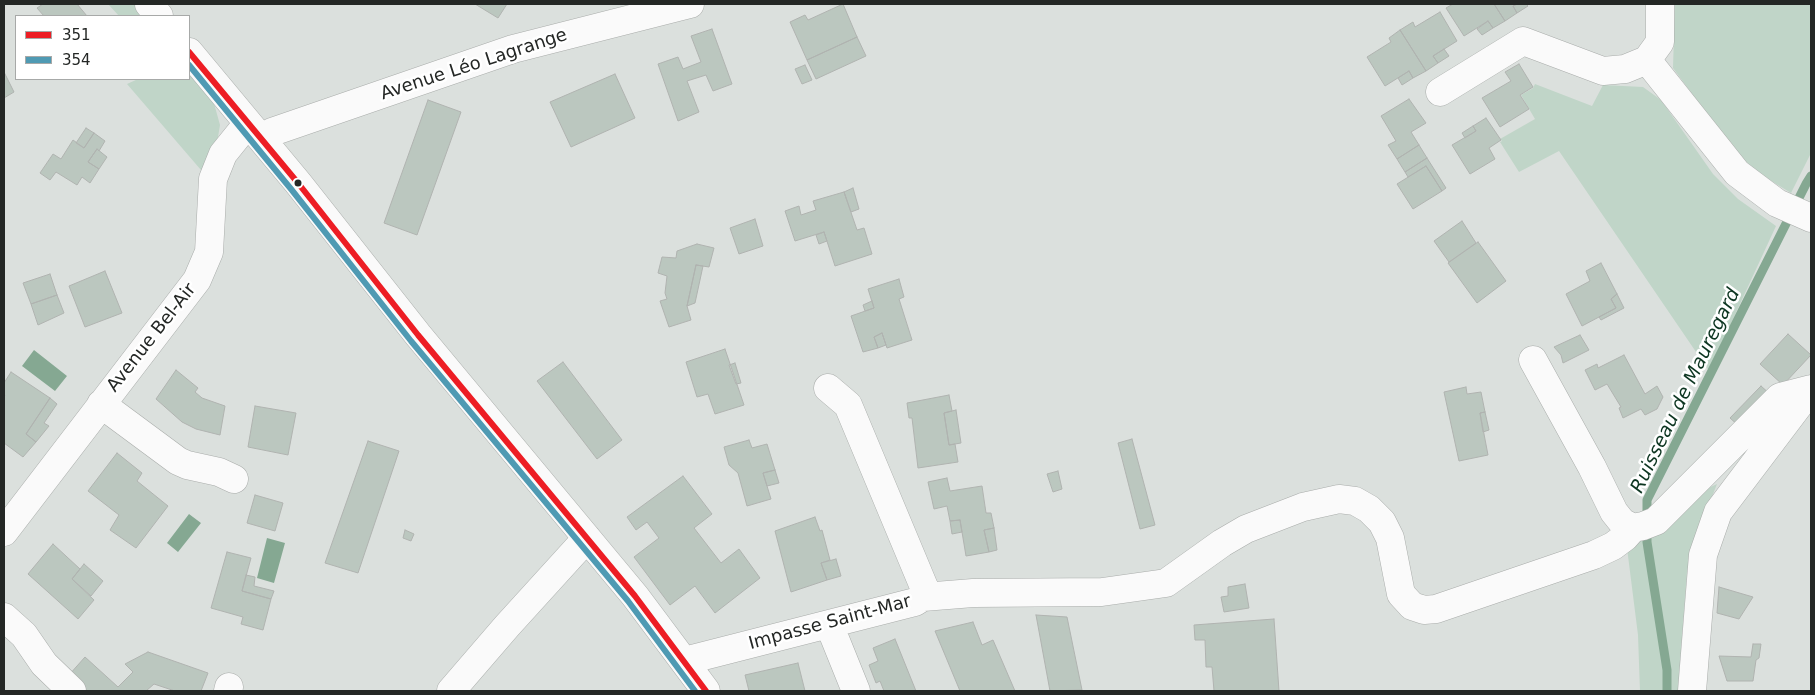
<!DOCTYPE html>
<meta charset="utf-8">
<style>
body{margin:0}
#map{position:relative;width:1815px;height:695px;overflow:hidden;background:#dbe0dd;font-family:"DejaVu Sans",sans-serif}
canvas{display:block}
.frame{position:absolute;inset:0;border:5px solid #242725;pointer-events:none}
.legend{position:absolute;left:15px;top:15px;width:175px;height:65px;box-sizing:border-box;background:#fff;border:1px solid #a7a9a8;margin:0;padding:6px 9px;list-style:none;font-size:15px;color:#242725}
.legend li{display:flex;align-items:center;gap:10px;height:25px}
.legend b{width:25px;border:1px solid #a7a9a8}
</style>
<div id="map">
<canvas width="1815" height="695"></canvas>
<div class="frame"></div>
<ul class="legend">
<li><b style="height:6px;background:#ed1d24"></b>351</li>
<li><b style="height:6px;background:#4f9ab3"></b>354</li>
</ul>
</div>
<script>
const c = document.querySelector('canvas').getContext('2d');
c.lineJoin = 'round';
function fillPath(path, color) {
  c.fillStyle = color;
  c.fill(path, 'evenodd');
}
function toPath(rows) {
  const path = new Path2D();
  for (const r of rows) {
    path.moveTo(r[0], r[1]);
    for (let i = 2; i < r.length; i += 2) path.lineTo(r[i], r[i + 1]);
  }
  return path;
}
function trace(path, color, width, dash) {
  c.strokeStyle = color;
  c.lineWidth = width;
  c.lineCap = dash ? 'butt' : 'round';
  c.setLineDash(dash || []);
  c.stroke(path);
}
function drawText(font, color, halo, rows, align = 'center') {
  c.font = font + ' "DejaVu Sans",sans-serif';
  c.lineWidth = 5;
  c.setLineDash([]);
  c.textBaseline = 'middle';
  c.strokeStyle = halo;
  c.fillStyle = color;
  for (const [text, x, y, turn = 0] of rows) {
    c.save();
    c.translate(x, y);
    c.rotate((+turn || 0) * Math.PI / 180);
    c.textAlign = isNaN(turn) ? turn : align;
    if (halo) c.strokeText(text, 0, 0);
    c.fillText(text, 0, 0);
    c.restore();
  }
}
const green = toPath([
 [108,4,136,4,146,16,119,16],
 [1675,4,1811,4,1811,153,1791,193,1760,174,1734,151,1673,68],
 [189,68,212,96,220,125,212,173,207,177,127,84,138,79,189,79],
 [1535,84,1592,106,1603,85,1643,87,1661,100,1713,174,1738,199,1776,226,1709,371,1559,151,1519,172,1500,142,1502,141,1500,139,1535,119,1521,95,1533,88],
 [1717,484,1693,545,1687,572,1678,691,1640,691,1638,635,1627,548,1668,507]
]);
const water = toPath([
 [34,350,67,376,55,391,22,366],
 [189,514,201,523,178,552,167,543],
 [267,538,285,543,274,583,257,578]
]);
const stream = toPath([
 [1667,691,1667,670,1647,542,1647,500,1806,184,1811,176]
]);
const building = toPath([
 [43,4,77,4,87,16,44,16,37,8,43,4],
 [475,4,507,4,498,18,475,4],
 [843,4,857,37,807,60,790,22,805,15,808,20,843,4],
 [1453,4,1494,4,1505,21,1493,28,1488,21,1464,36,1446,8,1453,4],
 [1494,4,1517,4,1513,6,1517,13,1505,21,1494,4],
 [1517,4,1526,4,1528,6,1517,13,1513,6,1517,4],
 [1440,12,1457,41,1433,56,1438,63,1426,71,1400,30,1413,22,1415,27,1440,12],
 [1488,21,1493,28,1482,35,1477,29,1488,21],
 [712,29,732,84,713,91,706,75,687,81,699,112,678,121,658,64,678,57,683,69,701,62,691,36,712,29],
 [1400,30,1426,71,1413,78,1409,71,1385,86,1367,57,1391,42,1389,38,1400,30],
 [857,37,866,56,816,79,807,60,857,37],
 [1444,49,1449,56,1438,63,1433,56,1444,49],
 [1519,64,1533,87,1520,95,1529,109,1500,127,1482,98,1511,81,1505,72,1519,64],
 [805,65,812,80,802,84,795,69,805,65],
 [1409,71,1413,78,1402,85,1398,78,1409,71],
 [4,72,14,92,4,98,4,72],
 [615,74,635,118,571,147,550,102,615,74],
 [1409,99,1426,123,1411,132,1419,145,1397,159,1388,145,1396,141,1381,116,1409,99],
 [428,100,461,112,417,235,384,223,428,100],
 [1486,118,1501,140,1489,148,1495,159,1470,174,1452,145,1476,131,1473,126,1486,118],
 [1473,126,1476,131,1465,138,1462,133,1473,126],
 [86,128,94,133,84,148,76,143,86,128],
 [94,133,105,141,99,151,97,149,88,162,99,169,90,183,82,177,77,185,56,172,50,180,40,173,53,154,61,159,73,140,84,148,94,133],
 [1419,145,1427,158,1405,172,1397,159,1419,145],
 [97,149,107,157,99,169,88,162,97,149],
 [1427,158,1446,188,1442,191,1426,166,1408,177,1405,172,1427,158],
 [1426,166,1442,191,1413,209,1397,184,1426,166],
 [853,188,859,209,851,212,844,192,853,188],
 [844,192,857,230,864,228,872,254,835,266,824,232,795,241,785,211,799,206,801,215,816,210,813,201,844,192],
 [755,219,763,246,739,254,730,228,755,219],
 [1462,221,1476,243,1449,262,1434,241,1462,221],
 [824,232,827,241,819,244,816,235,824,232],
 [1478,242,1506,281,1477,303,1448,263,1478,242],
 [697,244,714,248,709,267,696,265,687,306,691,320,669,327,660,301,667,299,665,293,667,276,658,273,662,257,676,258,677,251,697,244],
 [1601,263,1617,294,1611,299,1616,308,1582,326,1566,294,1590,281,1586,271,1601,263],
 [696,265,703,266,695,303,687,306,696,265],
 [105,271,122,313,85,327,69,286,105,271],
 [50,274,57,295,31,304,23,283,50,274],
 [899,279,904,297,899,299,912,340,887,348,882,333,874,337,878,348,863,352,851,316,874,308,868,289,899,279],
 [1617,294,1624,308,1601,320,1599,317,1616,308,1611,299,1617,294],
 [57,295,64,313,38,325,31,304,57,295],
 [872,301,874,308,865,311,863,305,872,301],
 [882,333,886,345,878,348,874,337,882,333],
 [1788,334,1811,355,1783,385,1760,364,1788,334],
 [1580,335,1589,350,1563,363,1561,355,1554,347,1580,335],
 [725,349,744,405,715,414,708,394,697,397,686,362,725,349],
 [1624,355,1645,394,1657,386,1663,397,1657,409,1645,415,1641,409,1623,418,1619,408,1621,407,1607,384,1595,390,1585,370,1597,364,1598,368,1624,355],
 [563,362,622,440,597,459,537,381,563,362],
 [735,363,741,383,736,384,729,365,735,363],
 [176,370,198,388,195,392,202,398,225,406,220,435,196,429,182,422,156,399,176,370],
 [11,372,50,398,26,434,36,442,23,457,4,443,4,397,5,395,4,394,4,383,11,372],
 [1761,386,1771,395,1740,427,1730,418,1761,386],
 [1466,387,1467,394,1481,392,1485,412,1480,413,1488,455,1459,461,1444,392,1466,387],
 [949,395,952,411,944,413,949,445,955,444,958,462,918,468,912,418,909,418,907,403,949,395],
 [50,398,57,404,44,423,49,426,36,442,26,434,50,398],
 [255,406,296,413,288,455,248,447,255,406],
 [956,410,961,443,949,445,944,413,956,410],
 [1485,412,1489,430,1483,432,1480,413,1485,412],
 [1132,439,1155,525,1140,529,1118,443,1132,439],
 [749,440,752,448,767,444,775,470,763,473,771,499,747,506,738,473,729,465,724,447,749,440],
 [368,441,399,451,358,573,325,563,368,441],
 [117,453,142,473,137,481,168,506,136,548,110,530,119,515,88,491,117,453],
 [775,470,779,483,767,486,763,473,775,470],
 [1058,471,1062,489,1053,492,1047,474,1058,471],
 [683,476,712,514,694,528,721,563,739,549,760,578,715,613,695,586,670,605,634,557,659,538,647,522,636,530,627,517,683,476],
 [947,478,950,491,982,486,986,513,991,513,994,528,984,530,989,552,966,556,960,520,950,521,947,506,934,509,928,482,947,478],
 [255,495,283,503,275,531,247,523,255,495],
 [815,517,820,531,822,530,830,560,821,563,827,580,791,592,775,531,815,517],
 [960,520,962,532,952,534,950,521,960,520],
 [994,528,997,550,989,552,984,530,994,528],
 [405,530,414,534,411,541,403,538,405,530],
 [53,544,80,569,72,579,94,600,78,619,28,574,53,544],
 [227,552,251,558,242,591,271,599,263,630,241,624,243,617,211,608,227,552],
 [836,559,841,576,827,580,821,563,836,559],
 [84,564,103,581,91,596,72,579,84,564],
 [246,575,255,577,254,586,274,591,271,599,242,591,246,575],
 [1245,584,1249,608,1224,612,1221,597,1228,596,1228,587,1245,584],
 [1719,587,1753,597,1739,619,1717,613,1719,587],
 [1036,615,1067,617,1082,690,1050,691,1036,615],
 [1274,619,1279,691,1214,691,1212,667,1206,667,1205,640,1195,640,1194,625,1274,619],
 [973,622,982,645,993,640,1015,691,960,691,935,631,973,622],
 [895,639,916,691,884,691,880,681,876,683,869,665,878,661,873,648,895,639],
 [1753,644,1761,644,1759,658,1756,660,1753,681,1727,681,1719,656,1751,657,1753,644],
 [148,652,208,673,201,691,175,691,154,684,146,691,86,691,69,675,85,657,118,687,133,672,125,664,148,652],
 [798,663,805,691,749,691,745,675,798,663]
]);
const minor = toPath([
 [149,4,159,16],
 [189,52,298,183,418,335,635,596,706,691],
 [1647,60,1737,173,1777,203,1811,218],
 [1440,92,1523,41,1603,71,1625,69,1647,60,1660,42,1660,4],
 [261,138,272,132,513,49,690,4],
 [1533,360,1592,467,1614,512,1622,522,1633,528,1643,526,1656,521,1780,397,1811,389],
 [101,404,178,461,187,465,219,472,234,479],
 [4,532,197,280,209,252,213,179,223,154,248,123],
 [923,597,973,593,1102,592,1166,583,1222,543,1246,529,1303,507,1339,499,1355,501,1369,509,1382,522,1390,538,1401,594,1412,606,1424,610,1436,609,1594,555,1613,546,1625,537,1633,528],
 [4,617,24,635,44,664,72,691],
 [829,624,856,691],
 [684,661,915,602,923,597,924,587,848,405,828,388],
 [228,691,229,687],
 [451,691,507,626,587,538],
 [1692,691,1703,555,1718,512,1811,389]
]);
const bus1 = toPath([
 [189,52,298,183,418,335,635,596,706,691]
]);
const bus2 = toPath([
 [189,65,291,189,411,341,628,601,695,691]
]);
const markers = [
 [298,183,4.5,"#242725"]
];
const streetNames = [
 ["Avenue Léo Lagrange",474,65,-18],
 ["Avenue Bel-Air",152,338,-52],
 ["Impasse Saint-Mar",830,623,-15]
];
const waterNames = [
 ["Ruisseau de Mauregard",1686,391,-64]
];
fillPath(green, '#c0d5c8');
fillPath(water, '#85a892');
trace(stream, '#85a892', 9);
fillPath(building, '#bbc7bf');
trace(building, '#b0b3b0', 1);
trace(minor, '#a9acaa', 29);
trace(minor, '#fafafa', 28);
trace(bus1, '#ed1d24', 6);
trace(bus2, '#4f9ab3', 6);
for (const [x, y, r, color] of markers) {
  const dot = new Path2D();
  dot.arc(x, y, r, 0, 2 * Math.PI);
  c.fillStyle = color;
  c.fill(dot);
  trace(dot, '#fff', 2);
}
drawText('18px', '#242725', '#fff', streetNames);
drawText('italic 19px', '#0c3520', '#fff', waterNames);
</script>
